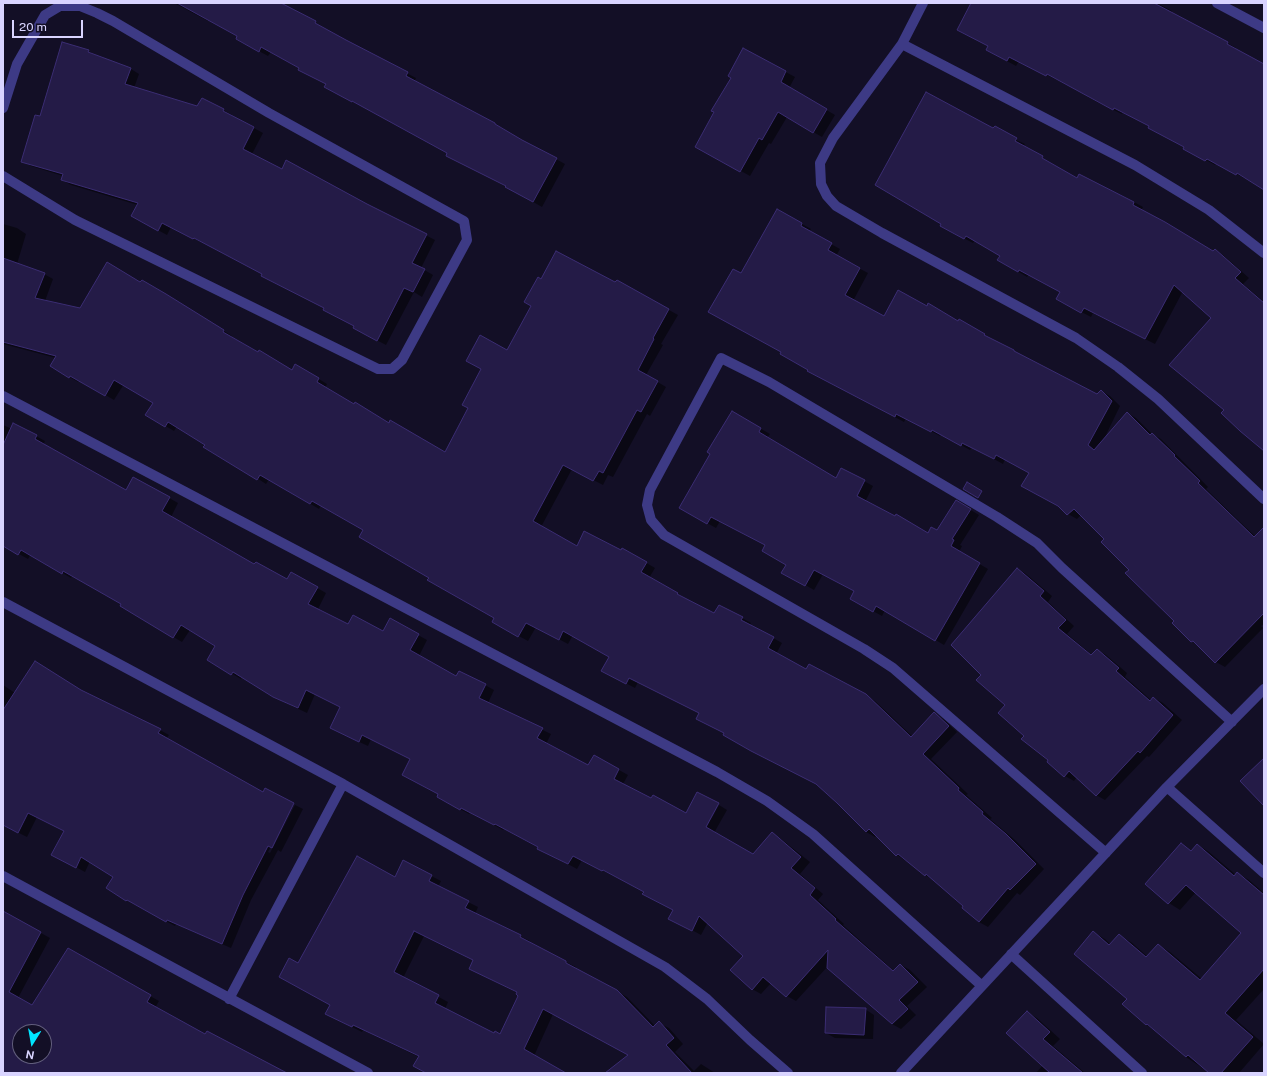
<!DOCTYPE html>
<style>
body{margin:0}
#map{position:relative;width:1267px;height:1076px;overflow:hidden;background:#130f26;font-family:"Public Sans",sans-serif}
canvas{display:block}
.frame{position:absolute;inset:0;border:4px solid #d9d4ff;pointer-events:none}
.north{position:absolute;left:12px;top:1024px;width:40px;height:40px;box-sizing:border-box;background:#130f26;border:1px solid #625e7d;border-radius:50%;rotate:191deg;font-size:11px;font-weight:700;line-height:16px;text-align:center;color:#d9d4ff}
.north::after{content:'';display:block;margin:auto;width:14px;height:18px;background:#00e5ff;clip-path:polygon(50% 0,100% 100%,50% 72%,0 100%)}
.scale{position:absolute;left:12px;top:20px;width:71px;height:18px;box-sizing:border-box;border:2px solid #d9d4ff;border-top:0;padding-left:5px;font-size:12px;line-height:14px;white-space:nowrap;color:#d9d4ff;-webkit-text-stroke:3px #130f26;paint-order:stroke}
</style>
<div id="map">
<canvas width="1267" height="1076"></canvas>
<div class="frame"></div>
<div class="north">N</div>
<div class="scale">20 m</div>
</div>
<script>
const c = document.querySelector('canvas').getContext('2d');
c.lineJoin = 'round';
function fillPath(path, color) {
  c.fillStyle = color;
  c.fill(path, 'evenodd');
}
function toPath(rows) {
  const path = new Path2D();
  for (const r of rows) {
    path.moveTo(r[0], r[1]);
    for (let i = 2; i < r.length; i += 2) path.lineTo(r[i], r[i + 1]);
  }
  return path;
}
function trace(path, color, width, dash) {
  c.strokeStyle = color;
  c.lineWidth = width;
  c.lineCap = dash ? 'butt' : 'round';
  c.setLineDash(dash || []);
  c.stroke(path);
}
const shadow = toPath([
 [174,3,281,3,347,42,416,78,414,82,495,124,504,129,503,130,565,164,542,207,271,52,268,56,246,44,238,36,209,20,208,21],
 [972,3,1157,3,1172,11,1171,13,1227,43,1236,48,1235,50,1264,65,1264,189,1246,178,1246,179,1216,163,1215,165,1184,148,1185,147,1150,126,1123,112,1122,114,1097,102,1088,97,1089,96,1019,61,1016,66,987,50,989,46],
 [743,49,795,77,789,88,835,115,822,137,787,117,771,144,769,143,750,176,696,146,732,77],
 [88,51,97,56,131,69,139,74,134,88,198,107,223,110,232,115,232,116,263,133,252,154,282,170,367,205,435,240,421,268,433,275,422,297,414,292,386,345,363,333,355,326,325,308,271,281,264,274,203,242,203,243,171,227,167,235,141,221,138,205,71,185,62,180,63,176,31,166,22,161,40,117],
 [994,130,1025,144,1023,147,1078,179,1134,202,1143,207,1141,211,1214,252,1216,250,1224,256,1249,278,1243,284,1264,302,1264,449,1225,410,1212,317,1183,291,1155,344,1093,313,1091,317,1066,304,1061,292,1029,274,1027,277,999,260,1002,256,975,240,973,243,950,231],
 [777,210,811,229,809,232,840,249,836,256,868,273,853,301,884,317,927,307,959,322,960,321,993,341,1097,395,1101,391,1110,396,1120,406,1103,441,1127,413,1136,418,1152,434,1161,439,1208,487,1206,489,1239,521,1256,537,1264,539,1264,624,1261,626,1263,628,1225,667,1216,662,1198,645,1192,641,1176,621,1130,570,1106,539,1081,515,1077,519,1068,514,1030,473,1005,459,1003,464,972,447,970,450,941,434,940,436,906,418,904,422,841,388,841,389,781,353,782,352,741,274],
 [3,224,17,228,26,234,17,264,44,274,53,279,45,301,80,309,141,284,175,301,232,336,232,337,292,371,296,365,327,384,325,388,389,424,445,453,508,351,532,305,542,280,616,284,617,281,678,315,661,344,663,345,646,375,666,387,650,416,647,414,613,477,608,475,603,485,572,469,541,527,578,547,622,551,623,549,655,568,649,578,686,599,686,600,714,615,742,618,751,623,750,625,782,643,776,654,806,671,865,695,875,701,913,737,934,714,943,719,957,732,931,759,968,794,966,795,992,818,990,819,1015,840,1044,869,1020,895,1017,893,988,927,979,922,965,906,934,880,925,875,907,860,906,861,897,855,877,835,875,837,866,832,818,785,725,733,700,713,638,682,635,688,612,676,610,656,573,635,568,644,536,627,528,641,493,622,495,617,430,577,364,530,321,505,319,509,269,479,266,484,177,426,174,431,147,415,154,402,124,384,114,400,80,380,78,382,51,366,56,358,3,344],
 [732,412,770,434,767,438,836,480,842,469,873,486,865,502,928,534,937,531,956,501,979,515,960,545,962,546,959,552,988,569,944,645,885,610,882,616,851,599,856,591,823,574,814,590,783,572,787,564,766,545,720,521,716,528,680,508,711,453],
 [3,425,12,429,36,436,45,441,43,445,127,491,134,478,178,503,171,517,255,566,287,580,291,573,326,593,318,609,349,625,383,632,418,635,427,640,419,656,457,677,485,685,494,690,488,703,551,734,546,744,589,766,594,756,628,775,623,784,704,832,719,805,727,810,714,833,754,856,772,833,781,839,810,862,800,874,823,894,818,900,844,924,843,925,894,971,901,965,910,970,927,987,907,1006,916,1015,901,1029,892,1024,829,965,796,1001,787,996,771,983,761,994,752,989,744,956,708,922,701,935,679,923,674,910,645,892,612,874,612,875,582,860,577,869,504,829,503,830,471,812,469,814,438,797,440,794,411,759,371,739,368,746,340,733,341,707,315,694,307,713,284,702,242,677,241,679,209,660,217,646,190,630,182,642,121,606,122,604,73,575,71,578,31,554,28,559,3,545],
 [1018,569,1026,574,1052,596,1048,602,1074,626,1067,634,1092,655,1097,650,1106,655,1127,673,1125,677,1152,701,1154,698,1163,703,1182,720,1149,757,1147,756,1105,800,1096,795,1077,777,1074,781,1065,776,1025,736,1006,705,982,674],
 [3,685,15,693,84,693,160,730,169,735,166,739,263,793,293,804,268,852,270,853,295,805,303,809,281,852,278,850,251,900,231,948,176,924,175,926,127,900,115,876,90,861,85,872,61,859,65,831,37,817,27,837,3,825],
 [1182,845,1192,851,1198,845,1209,852,1236,875,1237,873,1249,880,1264,893,1264,989,1236,1020,1264,1044,1239,1073,1210,1073,1186,1057,1156,1030,1147,1025,1123,1004,1128,999,1094,933,1105,939,1111,945,1119,936,1131,942,1148,957,1158,945,1170,952,1202,979,1242,933,1196,892,1180,910,1169,903],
 [404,862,441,881,438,887,478,907,475,914,520,936,530,941,529,943,566,962,576,967,575,969,627,997,655,1026,659,1023,669,1028,683,1044,675,1052,694,1071,701,1064,715,1073,607,1073,629,1055,553,1014,534,1056,564,1073,427,1073,419,1057,363,1030,362,1032,336,1019,331,1005,298,965,395,878],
 [424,936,474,960,470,969,518,993,519,995,500,1035,494,1035,445,1009,448,1002,403,978],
 [3,912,50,938,18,998,33,1006,68,950,159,1001,155,1008,206,1035,285,1073,3,1073],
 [20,1032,44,1032,44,1056,20,1056],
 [865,1009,874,1015,873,1039,835,1038,826,1033],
 [1027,1012,1037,1018,1060,1039,1053,1046,1085,1073,1036,1073,1043,1065]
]);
const building = toPath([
 [177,3,281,3,316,21,315,23,346,40,408,72,406,76,495,123,495,124,522,140,557,158,533,202,505,187,506,186,446,156,447,153,352,101,352,102,324,87,326,84,298,70,299,68,261,47,259,52,236,39,237,36,177,3],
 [971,3,1154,3,1228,42,1227,44,1264,64,1264,190,1237,173,1236,175,1207,159,1205,161,1183,149,1184,147,1148,128,1149,126,1114,108,1113,110,1047,74,1046,76,1009,57,1007,61,986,50,988,46,957,30,971,3],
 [62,42,89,50,88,52,131,68,125,84,197,106,202,98,224,109,223,111,254,127,243,149,282,169,286,160,367,204,427,234,412,263,425,269,413,292,404,288,377,341,353,328,354,326,323,310,324,308,261,276,262,274,194,238,193,239,162,223,158,231,131,216,138,203,61,180,63,174,21,162,35,115,40,116,62,42],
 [743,48,786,71,781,82,827,109,813,133,778,112,762,140,759,138,740,172,695,147,714,112,711,111,731,78,728,76,743,48],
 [926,92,993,128,995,126,1017,138,1015,141,1043,156,1042,158,1077,178,1079,174,1134,202,1133,205,1165,222,1213,251,1215,249,1241,272,1235,278,1264,303,1264,451,1240,431,1221,413,1224,410,1169,365,1211,318,1174,285,1145,339,1084,308,1081,313,1056,299,1060,292,1019,270,1018,272,997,260,1000,256,966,236,964,239,940,226,941,224,875,185,926,92],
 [777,209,802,223,801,226,832,243,828,250,860,268,845,295,884,316,898,290,927,306,928,303,958,321,959,319,985,334,984,335,1014,350,1014,351,1097,394,1101,390,1112,401,1088,445,1094,450,1127,412,1150,435,1152,433,1175,455,1174,456,1200,481,1198,483,1254,537,1264,527,1264,613,1215,663,1193,641,1191,642,1172,623,1174,621,1125,573,1129,570,1101,542,1104,539,1074,509,1067,515,1058,506,1021,486,1029,473,996,455,994,459,962,443,961,446,932,430,931,432,896,414,895,417,807,371,808,370,780,354,781,352,708,312,733,269,741,273,777,209],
 [556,251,615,282,617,280,669,309,653,338,654,339,638,370,658,381,641,412,637,410,603,473,599,471,593,481,563,465,533,521,577,546,584,531,621,550,622,548,647,562,641,572,678,593,677,594,714,613,719,605,743,617,741,620,774,637,768,648,806,669,809,664,866,694,911,737,934,712,949,726,923,754,959,788,958,790,983,812,982,814,1006,834,1036,864,1010,890,1008,888,979,922,962,908,963,906,926,874,925,876,898,854,896,856,869,829,866,832,837,803,816,784,751,751,723,735,724,733,696,719,699,713,629,678,626,684,601,671,609,657,563,631,559,640,526,623,518,637,492,622,494,618,427,580,429,578,359,537,363,530,312,501,310,504,260,475,257,480,203,447,205,445,168,422,165,427,145,415,153,403,114,380,105,396,70,376,69,378,50,366,56,356,3,342,3,258,45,273,35,298,80,308,107,262,140,282,142,280,166,294,224,330,223,332,258,352,259,350,292,370,295,364,319,378,317,382,354,404,355,402,389,423,390,420,445,452,468,408,462,405,481,369,466,361,480,335,507,350,531,306,524,302,538,277,541,279,556,251],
 [732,411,761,428,759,432,836,478,841,468,865,480,857,496,895,516,896,514,928,533,931,527,937,530,956,500,971,509,952,539,954,540,951,546,980,563,935,641,876,606,873,612,850,599,854,591,814,570,805,586,781,573,786,565,762,551,765,545,711,517,707,524,679,508,710,454,707,452,732,411],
 [13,423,37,435,35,439,126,490,133,477,170,497,162,511,254,564,256,562,287,579,291,572,318,587,308,604,348,624,353,615,383,631,390,618,419,634,410,650,456,676,459,671,486,684,479,698,543,728,537,738,588,765,594,755,619,769,614,779,651,798,653,795,686,813,697,792,719,803,706,827,753,854,772,832,801,857,791,868,815,888,810,895,836,919,835,920,893,971,900,964,918,982,899,1000,908,1009,892,1024,827,968,828,950,786,997,763,977,752,990,730,970,743,956,699,916,692,931,668,919,673,910,642,894,644,892,603,870,602,871,573,856,568,864,537,849,538,847,495,824,494,825,461,808,460,810,437,797,438,794,402,775,410,759,362,735,359,742,330,728,340,707,306,690,298,708,273,697,233,672,231,675,207,660,215,646,181,625,173,638,120,606,121,604,63,571,62,574,21,550,18,555,3,546,3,445,13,423],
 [967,482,982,491,978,498,963,489,967,482],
 [1017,568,1044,591,1040,596,1066,620,1058,628,1091,655,1097,649,1119,668,1116,671,1150,701,1153,697,1173,715,1140,753,1138,751,1096,796,1069,771,1064,777,1047,762,1048,760,1021,739,1024,736,998,713,1005,705,976,680,981,675,951,645,1017,568],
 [35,661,81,690,161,729,158,733,263,792,265,788,294,803,272,848,268,846,243,895,222,944,167,920,166,922,127,900,126,901,106,888,113,877,81,857,76,868,51,855,64,831,28,813,18,833,3,825,3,710,35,661],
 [1264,758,1264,806,1240,781,1264,758],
 [1181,843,1191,851,1197,844,1234,876,1237,872,1264,895,1264,969,1225,1013,1253,1037,1221,1073,1209,1073,1188,1055,1186,1057,1147,1024,1146,1025,1122,1004,1127,999,1074,954,1093,931,1109,945,1119,934,1146,957,1158,944,1200,980,1241,933,1186,885,1168,904,1145,884,1181,843],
 [357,856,395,877,403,860,432,875,429,881,469,901,465,908,521,935,520,937,566,961,566,963,617,990,653,1027,659,1021,674,1038,666,1045,692,1073,605,1073,628,1055,543,1009,524,1049,566,1073,426,1073,413,1066,419,1056,353,1025,352,1027,325,1014,330,1005,279,977,289,958,298,963,357,856],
 [414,931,473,960,469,969,517,992,516,994,518,996,500,1034,495,1031,494,1033,435,1003,439,995,394,972,414,931],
 [3,911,41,932,9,992,32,1005,68,948,151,995,147,1002,205,1034,207,1031,287,1073,3,1073,3,911],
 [20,1032,44,1032,44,1056,20,1056,20,1032],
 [826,1007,866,1008,864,1035,825,1033,826,1007],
 [1027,1011,1050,1032,1043,1039,1083,1073,1050,1073,1006,1033,1027,1011]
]);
const minor = toPath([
 [923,3,902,44,833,138,820,163,821,184,827,196,836,206,882,233,1076,338,1118,367,1158,399,1264,499],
 [1217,3,1264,28],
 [902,44,1135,165,1209,210,1264,253],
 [3,108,17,64,45,15,60,6,80,6,97,13,113,21,269,113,464,221,467,240,402,360,392,369,378,369,75,220,3,176],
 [3,396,717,772,767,801,813,834,982,986],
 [3,602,343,784,665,967,707,999,750,1040,788,1073],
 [1167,787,1264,873],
 [1106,853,893,668,864,649,664,535,651,520,647,505,650,490,721,358,769,382,997,517,1037,543,1062,568,1232,722],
 [3,876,368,1073],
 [1011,954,1142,1073],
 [229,999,343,784],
 [901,1073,1167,787,1264,689]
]);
fillPath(shadow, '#0007');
fillPath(building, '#241b47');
trace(building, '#3b2d73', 1);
trace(minor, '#3d3a85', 10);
</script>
